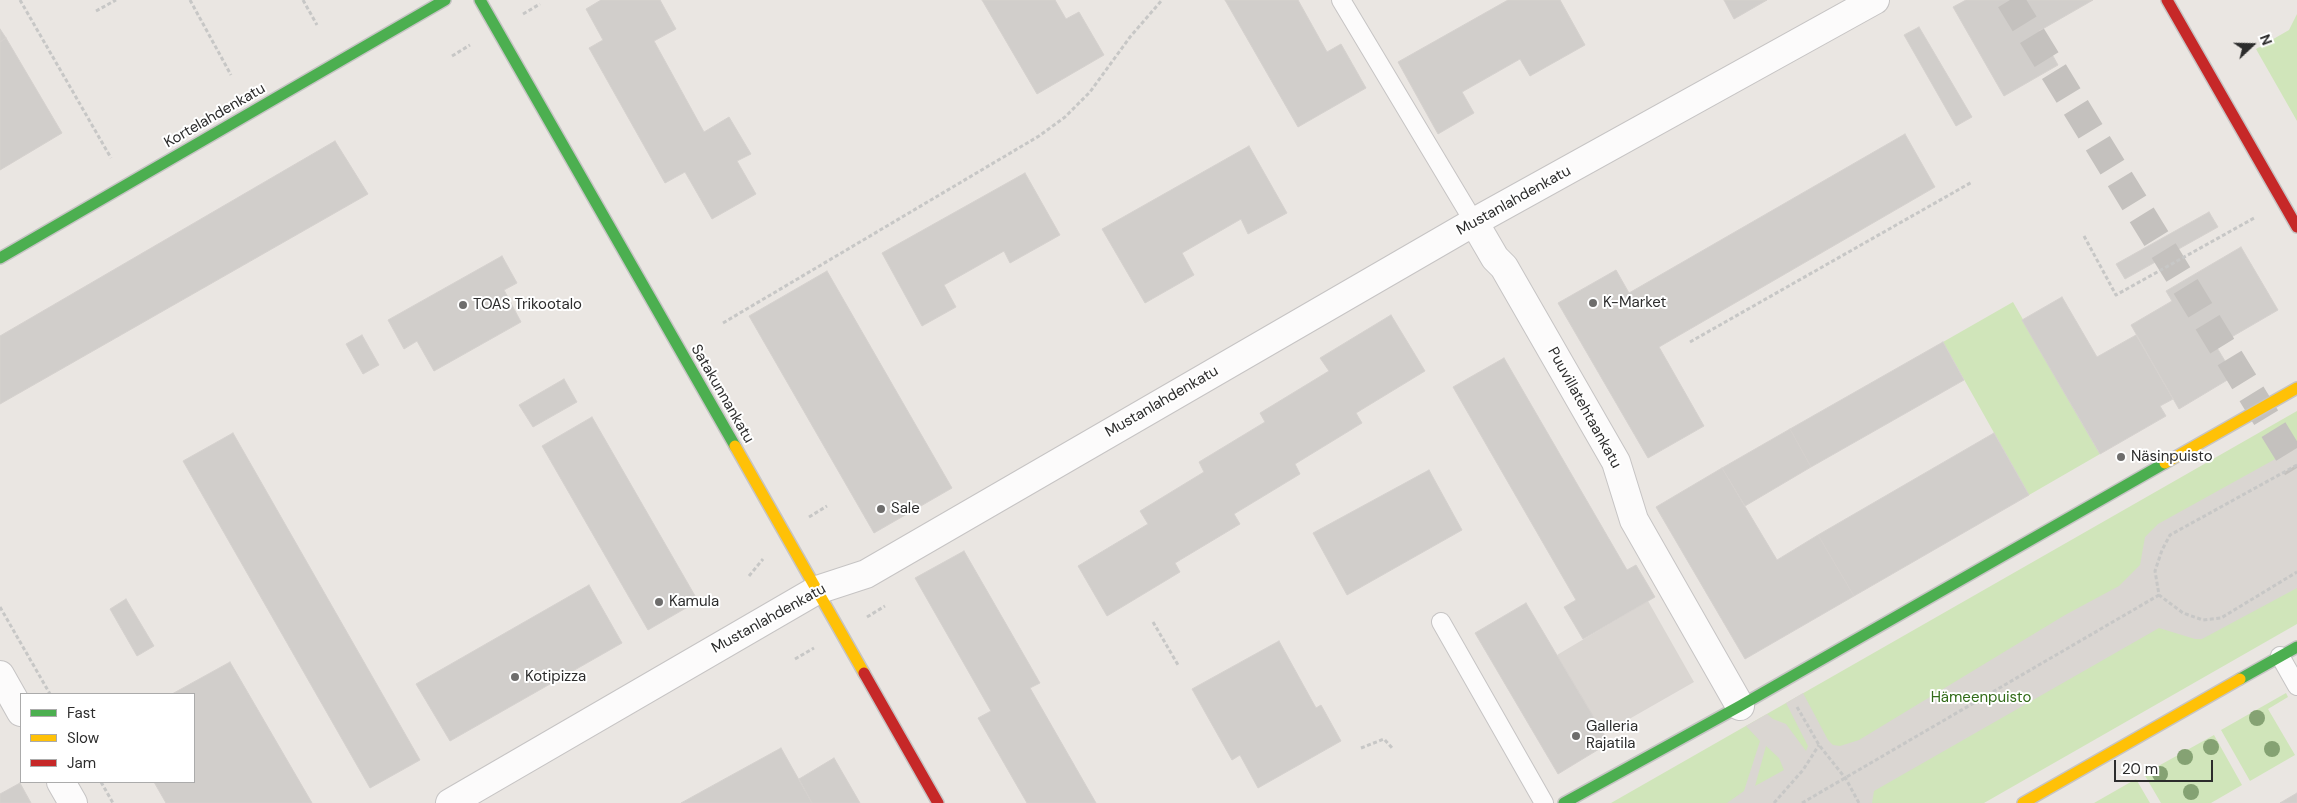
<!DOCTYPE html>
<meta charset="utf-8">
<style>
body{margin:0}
#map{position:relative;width:2297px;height:803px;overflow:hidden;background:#eae6e2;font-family:"DM Sans",sans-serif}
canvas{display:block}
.legend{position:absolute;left:20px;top:693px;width:175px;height:90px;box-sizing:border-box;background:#fff;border:1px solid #ababab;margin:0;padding:6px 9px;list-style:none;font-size:15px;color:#2c2c2c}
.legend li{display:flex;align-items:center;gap:10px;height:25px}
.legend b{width:25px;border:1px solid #ababab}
.north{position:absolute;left:2227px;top:20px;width:50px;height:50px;-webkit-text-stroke:4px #fff;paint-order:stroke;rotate:69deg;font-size:14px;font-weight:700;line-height:20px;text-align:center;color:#2c2c2c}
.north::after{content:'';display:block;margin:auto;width:18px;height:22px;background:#2c2c2c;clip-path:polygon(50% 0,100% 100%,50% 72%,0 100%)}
.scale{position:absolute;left:2114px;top:760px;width:99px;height:22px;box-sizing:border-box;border:2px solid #2c2c2c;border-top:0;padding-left:6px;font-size:15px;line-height:18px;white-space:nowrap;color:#2c2c2c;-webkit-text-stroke:4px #fff;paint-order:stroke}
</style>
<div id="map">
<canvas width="2297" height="803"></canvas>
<ul class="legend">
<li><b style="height:6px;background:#4caf50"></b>Fast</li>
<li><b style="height:6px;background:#ffc107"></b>Slow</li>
<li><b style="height:6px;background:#c62828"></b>Jam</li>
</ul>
<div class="north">N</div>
<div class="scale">20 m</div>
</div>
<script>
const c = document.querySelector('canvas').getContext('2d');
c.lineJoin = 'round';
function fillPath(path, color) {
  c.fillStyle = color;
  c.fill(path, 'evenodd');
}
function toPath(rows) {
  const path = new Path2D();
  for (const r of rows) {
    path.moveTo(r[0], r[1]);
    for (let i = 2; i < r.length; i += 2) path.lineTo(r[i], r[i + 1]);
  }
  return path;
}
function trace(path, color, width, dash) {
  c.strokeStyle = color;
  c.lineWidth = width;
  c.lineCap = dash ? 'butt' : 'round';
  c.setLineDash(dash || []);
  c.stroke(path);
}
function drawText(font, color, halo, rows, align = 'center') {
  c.font = font + ' "DM Sans",sans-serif';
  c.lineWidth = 4;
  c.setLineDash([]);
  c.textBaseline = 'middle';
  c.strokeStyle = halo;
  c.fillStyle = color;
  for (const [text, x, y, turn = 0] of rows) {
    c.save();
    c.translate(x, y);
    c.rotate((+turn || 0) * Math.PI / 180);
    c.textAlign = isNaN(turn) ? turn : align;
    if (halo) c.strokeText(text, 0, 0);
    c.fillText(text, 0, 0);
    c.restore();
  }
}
const green = toPath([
 [2297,14,2297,121,2256,49,2289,30],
 [2013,302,2100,454,2029,495,1943,342],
 [2297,411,2297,624,1984,803,1611,803],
 [2286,693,2288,697,2268,709,2295,755,2250,781,2221,730],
 [2214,735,2242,785,2211,803,2161,803,2144,774],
 [2136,779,2150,803,2094,803]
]);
const plaza = toPath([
 [2297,447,2297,588,2202,639,2195,639,2159,628,1874,791,1872,803,1727,803,1744,791,1760,741,1746,726,1767,714,1773,719,1786,724,1806,751,1808,746,1786,703,1803,693,1828,740,1833,745,1840,746,1859,740,2065,615,2119,586,2140,565,2145,537,2158,524],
 [1766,746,1779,758,1784,770,1755,786],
 [1648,601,1694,682,1603,734,1557,655]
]);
const building = toPath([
 [601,0,660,0,676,29,654,41,704,132,729,117,751,154,737,161,756,194,712,219,685,172,665,183,589,48,603,40,586,9,601,0],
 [982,0,1055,0,1066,19,1079,12,1104,55,1037,94,982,0],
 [1225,0,1298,0,1327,52,1341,44,1366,88,1298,127,1225,0],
 [1508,0,1560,0,1585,45,1530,76,1520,59,1462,92,1474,113,1438,134,1398,62,1508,0],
 [1724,0,1767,0,1734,19,1724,0],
 [1966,0,2093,0,2039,31,2058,65,2004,96,1953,7,1966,0],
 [1919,27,1972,117,1956,126,1904,35,1919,27],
 [0,29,6,38,0,42,0,29],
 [6,38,62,133,0,170,0,42,6,38],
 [1905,134,1935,187,1659,347,1704,426,1648,458,1558,303,1616,270,1629,293,1905,134],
 [335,141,368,194,0,404,0,336,335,141],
 [1249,146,1287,213,1248,234,1241,219,1182,253,1194,275,1145,303,1102,229,1249,146],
 [1025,173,1060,235,1010,263,1004,251,944,285,956,307,922,326,882,253,1025,173],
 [2209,212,2218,227,2125,279,2116,264,2209,212],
 [2241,247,2278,310,2216,346,2234,376,2179,409,2131,325,2172,301,2166,291,2241,247],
 [502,256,517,283,504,290,521,322,434,371,417,341,404,349,388,320,502,256],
 [827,271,952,488,874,533,749,316,827,271],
 [2062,297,2097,357,2136,335,2173,399,2160,406,2166,416,2100,454,2022,320,2062,297],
 [1391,315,1425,371,1356,413,1362,423,1295,464,1300,474,1234,514,1240,524,1175,563,1180,572,1107,616,1078,566,1148,524,1140,511,1204,472,1199,462,1265,422,1260,413,1329,371,1320,358,1391,315],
 [362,335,379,365,363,374,346,344,362,335],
 [1943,342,1964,380,1811,467,1790,429,1943,342],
 [1504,358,1627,570,1636,565,1655,597,1583,639,1564,607,1576,600,1453,387,1504,358],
 [564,379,577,402,533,427,519,405,564,379],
 [592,417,698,601,648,630,542,446,592,417],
 [1790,429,1811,467,1745,506,1722,468,1790,429],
 [233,433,420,760,370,788,183,461,233,433],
 [1994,433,2029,495,1854,596,1818,535,1994,433],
 [1722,468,1777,560,1818,535,1854,596,1745,659,1656,507,1722,468],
 [1429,470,1462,530,1347,595,1313,533,1429,470],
 [964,551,1040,683,1030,688,1096,803,1027,803,978,718,991,711,915,578,964,551],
 [589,585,622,643,450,741,416,684,589,585],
 [126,599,154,646,137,656,110,609,126,599],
 [1526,603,1609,743,1558,774,1475,633,1526,603],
 [1279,641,1316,708,1321,705,1341,741,1258,788,1240,755,1232,760,1192,689,1279,641],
 [230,662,312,803,166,803,154,782,194,782,194,694,172,694,230,662],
 [781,748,812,803,681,803,730,776,781,748],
 [834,758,860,803,812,803,799,779,834,758],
 [20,783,31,803,0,803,0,794,20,783],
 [2297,793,2297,803,2280,803,2297,793]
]);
const highwayTunnel = toPath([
 [2010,0,2297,468]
]);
const path = toPath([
 [20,0,111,158],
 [190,0,231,75],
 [303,0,317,25],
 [96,11,116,0],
 [523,14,540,4],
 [452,56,470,45],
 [2084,236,2116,295,2256,217],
 [723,323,1039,136,1065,117,1090,92,1130,37,1162,0],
 [1690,342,1972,182],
 [2297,465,2170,535,2162,550,2155,571,2159,595,2183,613,2203,620,2221,618,2297,572],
 [809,517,827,506],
 [749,576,763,559],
 [0,607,50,694],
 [867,617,885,606],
 [1153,622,1178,665],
 [795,659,814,648],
 [1797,707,1819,745,1846,779,1859,803],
 [1361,748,1384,739,1393,749],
 [101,782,113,803],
 [1774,803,1803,770,1819,745],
 [1802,803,2159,595]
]);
const lane = toPath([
 [1341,0,1474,222],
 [1441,622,1544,803],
 [2280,656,2297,686]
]);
const street = toPath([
 [1474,222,1495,258,1504,267,1616,462,1634,520,1740,706],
 [0,675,21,712],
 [61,782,73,803],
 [450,803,817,590,866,574,1474,222,1875,0]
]);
const fast = toPath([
 [480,0,735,446],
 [0,258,445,0],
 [2240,679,2297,647],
 [1564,803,1740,706,2165,463]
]);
const slow = toPath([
 [735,446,864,673],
 [2165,463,2297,388],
 [2023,803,2240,679]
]);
const jam = toPath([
 [2167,0,2297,227],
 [864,673,938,803]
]);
const trees = [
 [2257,718],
 [2211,747],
 [2272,749],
 [2185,757],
 [2160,774],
 [2191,792]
];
const markers = [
 [1593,303,5,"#6e6d6c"],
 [463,305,5,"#6e6d6c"],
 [2121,457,5,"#6e6d6c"],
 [881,509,5,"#6e6d6c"],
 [659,602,5,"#6e6d6c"],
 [515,677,5,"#6e6d6c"],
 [1576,736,5,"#6e6d6c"]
];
const streetNames = [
 ["Kortelahdenkatu",215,116,-30],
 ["Mustanlahdenkatu",1514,201,-29],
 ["Satakunnankatu",722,394,60],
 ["Mustanlahdenkatu",1162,402,-30],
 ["Puuvillatehtaankatu",1584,408,61],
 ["Mustanlahdenkatu",769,619,-29]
];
const poiNames = [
 ["K-Market",1603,303],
 ["TOAS Trikootalo",473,305],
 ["Näsinpuisto",2131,457],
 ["Sale",891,509],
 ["Kamula",669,602],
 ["Kotipizza",525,677],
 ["Galleria",1586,727],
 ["Rajatila",1586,744]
];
const parkNames = [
 ["Hämeenpuisto",1981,698]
];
fillPath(green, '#d0e5ba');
fillPath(plaza, '#dad6d2');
fillPath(building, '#d1cecb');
trace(building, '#d5d1ce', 1);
trace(highwayTunnel, '#c4c1be', 28, [28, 14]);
trace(lane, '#c6c4c4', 20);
trace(street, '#c6c4c4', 30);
trace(fast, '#c6c4c4', 14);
trace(slow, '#c6c4c4', 14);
trace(jam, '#c6c4c4', 14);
trace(path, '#c7c7c6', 3, [4, 2.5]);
trace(lane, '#fcfbfb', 18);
trace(street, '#fcfbfb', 28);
trace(fast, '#4caf50', 11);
trace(slow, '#ffc107', 11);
trace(jam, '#c62828', 11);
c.fillStyle = '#85a273';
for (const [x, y] of trees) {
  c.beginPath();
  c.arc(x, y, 8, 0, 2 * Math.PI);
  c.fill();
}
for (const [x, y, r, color] of markers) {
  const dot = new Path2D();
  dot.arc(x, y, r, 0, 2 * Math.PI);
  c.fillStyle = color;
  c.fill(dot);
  trace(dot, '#fff', 2);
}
drawText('15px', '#2c2c2c', '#fff', streetNames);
drawText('15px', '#2c2c2c', '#fff', poiNames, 'left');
drawText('15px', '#326b19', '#fff', parkNames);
</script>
